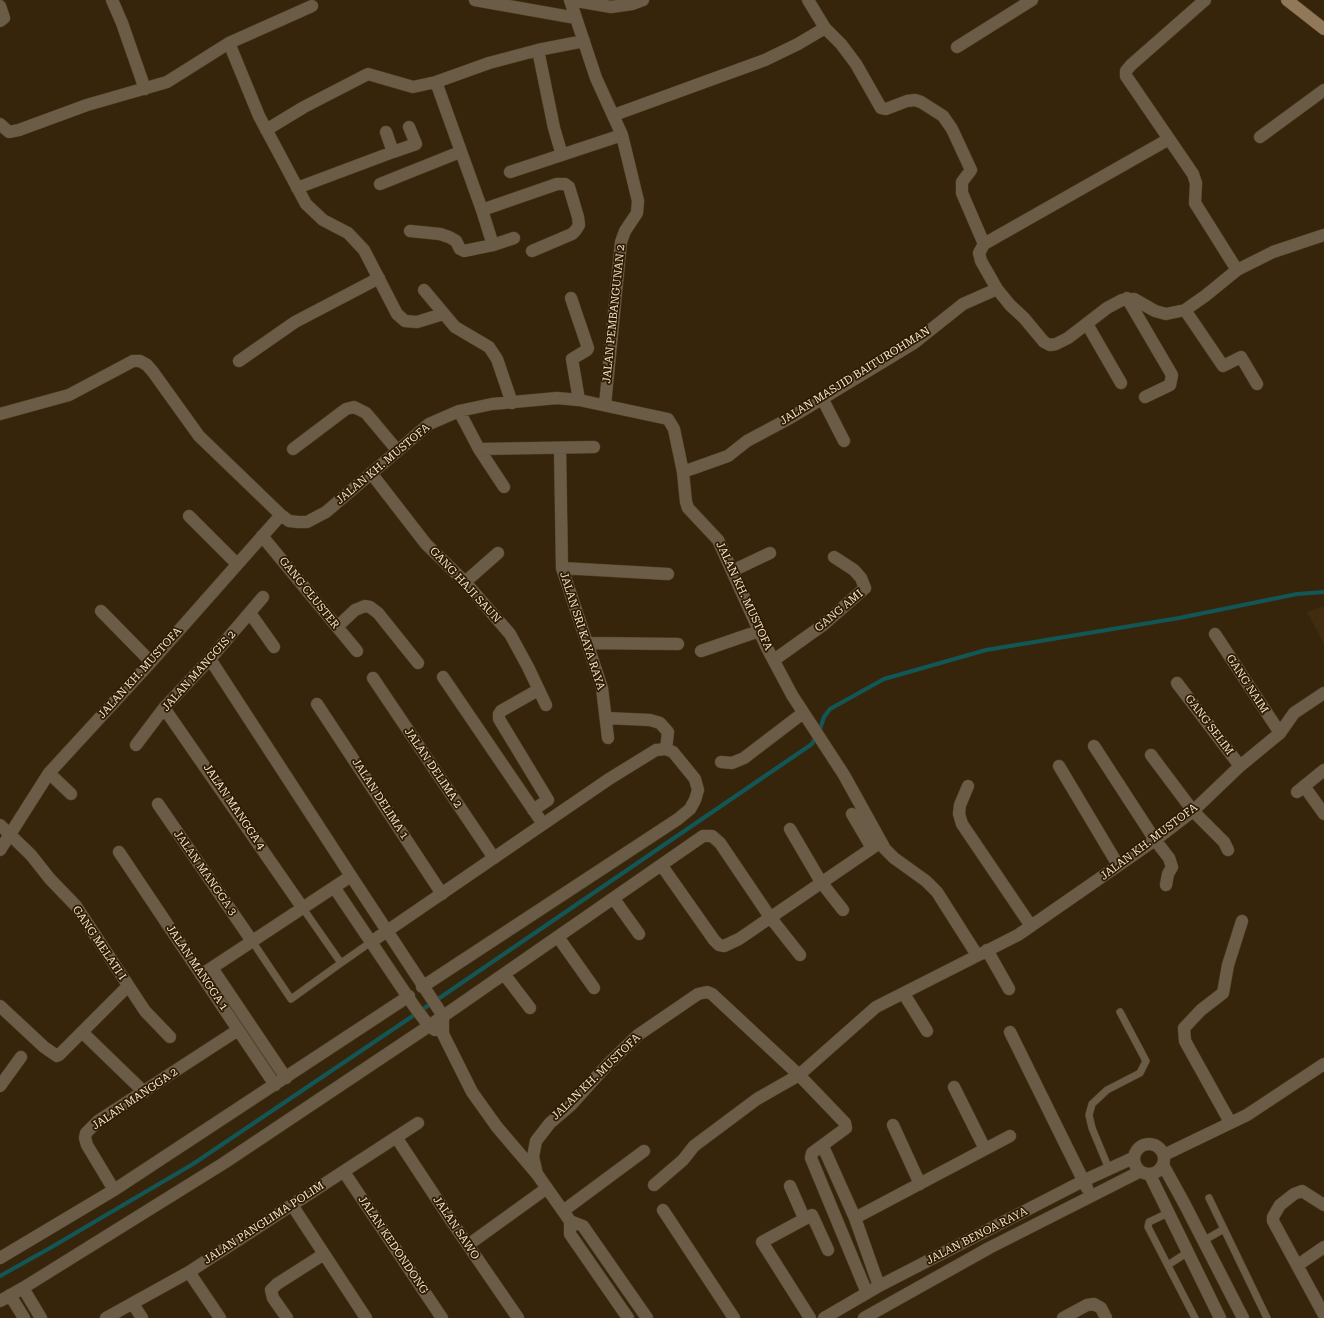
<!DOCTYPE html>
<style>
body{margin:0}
canvas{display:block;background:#36250a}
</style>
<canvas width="1324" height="1318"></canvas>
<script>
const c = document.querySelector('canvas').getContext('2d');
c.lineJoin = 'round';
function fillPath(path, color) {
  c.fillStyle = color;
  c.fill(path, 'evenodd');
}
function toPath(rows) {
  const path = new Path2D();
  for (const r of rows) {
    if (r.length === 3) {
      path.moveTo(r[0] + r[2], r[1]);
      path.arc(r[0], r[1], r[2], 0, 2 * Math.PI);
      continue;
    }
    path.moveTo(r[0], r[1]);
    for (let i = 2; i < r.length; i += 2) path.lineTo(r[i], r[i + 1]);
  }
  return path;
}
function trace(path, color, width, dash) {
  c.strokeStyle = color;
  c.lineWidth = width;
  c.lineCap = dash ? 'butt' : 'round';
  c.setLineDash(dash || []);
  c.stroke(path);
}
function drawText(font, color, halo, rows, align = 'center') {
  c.font = font + ' "Roboto Serif",serif';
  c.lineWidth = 3.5;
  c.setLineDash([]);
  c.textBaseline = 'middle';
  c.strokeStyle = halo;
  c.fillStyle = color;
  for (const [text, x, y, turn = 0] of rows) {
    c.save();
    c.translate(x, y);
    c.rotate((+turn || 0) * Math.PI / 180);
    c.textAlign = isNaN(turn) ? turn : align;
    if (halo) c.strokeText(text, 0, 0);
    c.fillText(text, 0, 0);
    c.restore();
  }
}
const built = toPath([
 [1324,606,1324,644,1307,612]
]);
const stream = toPath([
 [0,1276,50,1248,193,1164,438,999,812,744,820,729,824,717,830,709,884,679,986,650,1179,618,1297,594,1324,592]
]);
const lane = toPath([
 [252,941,291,999,341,963,302,907],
 [341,963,371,942],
 [1109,1169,1092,1128,1089,1115,1092,1104,1107,1090,1140,1073,1146,1061,1120,1012],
 [1209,1198,1267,1318],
 [1168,1213,1149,1222,1148,1227,1195,1318],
 [1203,1241,1224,1229],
 [1168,1265,1188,1252]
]);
const street = toPath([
 [112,0,122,23,145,89],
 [475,0,576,18],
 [570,0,596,78,622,135,638,201,637,213,625,231,621,242,605,405],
 [571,0,611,7,632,4,643,0],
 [808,0,825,28,841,44,856,64,881,108,886,109,907,101,915,100,921,102,943,116,952,129,971,170,962,182,962,193,984,244],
 [1205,0,1131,65,1126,71,1126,76,1193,174,1196,183,1195,203,1237,270],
 [0,6,4,18,0,21],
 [229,43,312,6],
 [957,47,1032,0],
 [538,50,554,128,562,155],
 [436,82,482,210,557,184,565,184,569,187,578,217,579,225,576,230,572,234,532,251],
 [614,115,765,60,798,44,825,28],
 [0,124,9,132,19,130,87,105,167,82,229,43,259,116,306,204,323,220,348,233,364,250,397,314,405,321,417,322,443,314],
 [266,130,304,107,368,74,413,87,436,82,489,63,538,50,584,41],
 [386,132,393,152],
 [1260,137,1324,90],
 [510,172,622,135],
 [380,184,460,152],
 [297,188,393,152,416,144,409,127],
 [482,210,493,245],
 [410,231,440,234,449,237,456,241,460,249,464,251,493,245,514,238],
 [997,289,981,261,979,253,984,244,1169,139],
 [424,290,455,327,489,347,497,359,512,403],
 [571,298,588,348,587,350,572,359,579,400],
 [1127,298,1172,375,1170,385,1145,397],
 [1185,310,1223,366,1241,357,1257,384],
 [1087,324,1121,383],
 [239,361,295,322,379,278],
 [822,398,844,441],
 [459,411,479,449,594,447],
 [0,414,69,395,133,361,140,361,147,365,153,372,199,436,281,515,289,521,298,522,307,522,326,512,429,424,459,411,492,404,557,398,579,400,668,419,674,429,683,472,686,502,688,508,718,540,767,648,792,695,844,775,885,849,894,858,926,881,937,892,977,955],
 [560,448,562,568,602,688,608,738],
 [293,449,346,409,354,407,366,413,397,450],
 [479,449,504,487],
 [683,472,728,456,747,441,790,418,914,343,963,304,997,289,1010,305,1024,318,1044,342,1050,345,1056,344,1068,338,1107,308,1122,300,1134,299,1155,311,1166,314,1185,310,1205,296,1237,270,1273,252,1324,235],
 [371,473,426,544,465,582,510,634,528,667,546,705],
 [189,516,237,564],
 [262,536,357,651],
 [562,568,668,574],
 [732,571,770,553],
 [465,582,498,553],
 [101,611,151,662],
 [250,613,274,647],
 [337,627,355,610,365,606,370,607,378,613,418,663],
 [1215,634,1280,733],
 [588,643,678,644],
 [701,651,759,631],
 [774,660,823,625,865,588,861,578,854,570,834,557],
 [443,677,543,824],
 [373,678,494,858],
 [1177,683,1240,766],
 [317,704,442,894],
 [164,708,302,907],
 [606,718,650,720,660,723,668,732,666,749],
 [136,745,164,708,210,659,263,597],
 [1094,746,1155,840,1169,858,1172,867,1168,874,1166,885],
 [1151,755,1193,811,1224,842,1228,850],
 [721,762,732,763,744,758,803,713],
 [1059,766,1118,865],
 [49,773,71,794],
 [968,786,960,805,959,814,962,824,1031,926],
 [1304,786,1324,814],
 [1297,792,1324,770],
 [158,804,252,941],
 [533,810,548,800,499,719,499,714,501,711,538,690],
 [852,814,872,848],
 [0,825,31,855,50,879,76,906,145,1011,170,1037],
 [790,829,821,882,843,910],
 [0,850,49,773,151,662,281,515],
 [119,852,275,1085],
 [662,866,714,940,719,945,724,946,739,939,881,842],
 [351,876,443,1016,443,1034,472,1092,497,1127,537,1174,570,1221],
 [334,887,414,1006,429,1026,435,1030],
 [614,899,639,934],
 [558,937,594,988],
 [371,942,609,779,656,750,666,749,673,752,695,779,698,790,695,800,690,809,678,819,422,987],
 [987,950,1009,989],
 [212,968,286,1078],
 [504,974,530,1008],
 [201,975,351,876,210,659],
 [904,994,927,1031],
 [0,1006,44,1047,57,1056,59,1055,128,986],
 [82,1032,144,1092],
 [1010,1032,1087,1188],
 [0,1086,21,1057],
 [954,1087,985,1149],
 [1230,1122,1185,1041,1184,1028,1201,1010,1223,993,1228,965,1242,921],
 [893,1125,920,1184],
 [396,1137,450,1219,518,1318],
 [1149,1159,15],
 [825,1151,855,1218],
 [1164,1155,1247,1115,1324,1064],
 [1163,1165,1184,1203,1243,1318],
 [344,1172,442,1318],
 [537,1174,533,1157,536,1141,550,1123,571,1105,608,1064,638,1035,698,994,707,992,712,994,799,1075,845,1123,846,1128,812,1153,811,1158,867,1293],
 [1150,1175,1220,1318],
 [654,1185,683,1160,694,1146,757,1099,799,1075,876,1007,1018,935,1155,840,1193,811,1240,766,1280,733,1294,713,1324,693],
 [790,1186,804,1218],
 [114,1190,87,1145,85,1138,86,1133,98,1121,238,1030],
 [292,1205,366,1318],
 [1324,1205,1302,1191,1294,1194,1280,1205,1273,1217,1273,1221,1324,1315],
 [663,1210,734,1318],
 [563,1211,644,1151],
 [570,1221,583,1226,647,1318],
 [570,1221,570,1234,628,1318],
 [468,1245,547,1188],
 [0,1258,114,1190,409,996],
 [1298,1265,1324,1247],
 [189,1272,220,1318],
 [879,1286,855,1218,1010,1136],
 [23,1288,41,1318],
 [10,1295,24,1318],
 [0,1301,23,1288,224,1163,429,1026,703,836,712,836,720,843,770,917,800,955],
 [133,1304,142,1318],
 [106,1318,189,1272,418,1123],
 [287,1318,273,1298,271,1290,277,1284,324,1254],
 [810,1318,762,1242,812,1215,828,1250],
 [824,1318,879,1286,1083,1181,1133,1158],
 [864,1318,989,1248,1139,1172],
 [1063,1318,1087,1305,1094,1304,1101,1308,1106,1318]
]);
const secondary = toPath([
 [1287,0,1324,29]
]);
const streetNames = [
 ["JALAN PEMBANGUNAN 2",614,314,-84],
 ["JALAN MASJID BAITUROHMAN",855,376,-32],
 ["JALAN KH. MUSTOFA",383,464,-40],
 ["GANG HAJI SAUN",465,585,47],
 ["GANG CLUSTER",309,593,51],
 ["JALAN KH. MUSTOFA",744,596,65],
 ["GANG AMI",839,611,-40],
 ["JALAN SRI KAYA RAYA",582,631,72],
 ["JALAN MANGGIS 2",199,671,-48],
 ["JALAN KH. MUSTOFA",140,673,-48],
 ["GANG NAIM",1247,684,57],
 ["GANG SELIM",1209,725,53],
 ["JALAN DELIMA 2",433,768,56],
 ["JALAN DELIMA 1",380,799,57],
 ["JALAN MANGGA 4",234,807,56],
 ["JALAN KH. MUSTOFA",1149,842,-37],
 ["JALAN MANGGA 3",205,873,55],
 ["GANG MELATI I",99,943,56],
 ["JALAN MANGGA 1",197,968,56],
 ["JALAN KH. MUSTOFA",596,1077,-44],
 ["JALAN MANGGA 2",135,1099,-34],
 ["JALAN PANGLIMA POLIM",264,1223,-33],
 ["JALAN SAWO",456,1228,56],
 ["JALAN BENOA RAYA",977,1236,-27],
 ["JALAN KEDONDONG",393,1245,56]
];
fillPath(built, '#412d0d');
trace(stream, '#125757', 4);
trace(lane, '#514025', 8);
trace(street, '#514025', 13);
trace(secondary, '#514025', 13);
trace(lane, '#6b5c48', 7);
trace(street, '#6b5c48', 12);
trace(secondary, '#907858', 12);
drawText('11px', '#f8e5cb', '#2c1b02', streetNames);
</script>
